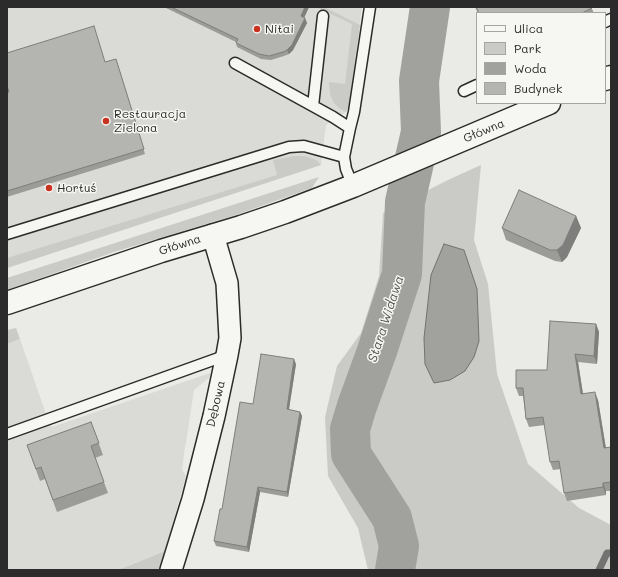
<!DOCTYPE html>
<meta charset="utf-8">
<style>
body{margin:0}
#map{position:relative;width:618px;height:577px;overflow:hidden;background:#eaeae6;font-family:Mali,sans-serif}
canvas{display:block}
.frame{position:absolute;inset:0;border:8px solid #2b2b2b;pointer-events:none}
.legend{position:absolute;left:476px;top:12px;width:130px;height:92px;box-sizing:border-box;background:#f6f6f2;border:1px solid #a5a5a2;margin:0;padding:5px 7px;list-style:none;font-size:12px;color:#2b2b2b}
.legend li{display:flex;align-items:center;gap:8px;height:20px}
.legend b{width:20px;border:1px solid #a5a5a2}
</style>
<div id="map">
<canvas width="618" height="577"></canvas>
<div class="frame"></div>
<ul class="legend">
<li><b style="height:5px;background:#f6f6f2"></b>Ulica</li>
<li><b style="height:11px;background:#cacac7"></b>Park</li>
<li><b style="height:11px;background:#a1a19e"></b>Woda</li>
<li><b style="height:11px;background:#b4b4b1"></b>Budynek</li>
</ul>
</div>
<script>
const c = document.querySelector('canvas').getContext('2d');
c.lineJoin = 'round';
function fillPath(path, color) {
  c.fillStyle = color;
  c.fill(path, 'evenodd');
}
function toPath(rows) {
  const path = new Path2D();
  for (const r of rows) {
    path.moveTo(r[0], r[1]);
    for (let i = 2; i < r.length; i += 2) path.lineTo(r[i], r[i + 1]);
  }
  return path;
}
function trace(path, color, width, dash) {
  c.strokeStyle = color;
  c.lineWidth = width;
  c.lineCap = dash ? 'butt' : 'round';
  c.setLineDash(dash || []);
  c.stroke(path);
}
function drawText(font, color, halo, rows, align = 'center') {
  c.font = font + ' Mali,sans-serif';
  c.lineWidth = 3;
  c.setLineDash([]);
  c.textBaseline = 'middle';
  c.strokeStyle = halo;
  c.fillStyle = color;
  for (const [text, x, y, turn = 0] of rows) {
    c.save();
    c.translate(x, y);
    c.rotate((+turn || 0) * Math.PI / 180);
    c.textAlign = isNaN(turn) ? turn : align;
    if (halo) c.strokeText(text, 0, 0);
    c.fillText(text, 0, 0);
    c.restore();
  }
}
const built = toPath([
 [7,7,362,7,348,108,346,112,326,125,321,165,7,268],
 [20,339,45,411,52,427,210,373,210,377,194,390,186,443,185,446,182,470,186,476,165,551,117,570,7,570,7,344]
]);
const green = toPath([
 [316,7,324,7,360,25,350,96,348,108,346,112,339,108,334,103,330,94,329,82,345,84,352,24],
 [294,156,305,156,316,160,321,165,7,268,7,258,277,175,273,160],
 [481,165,474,240,488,284,497,374,528,464,579,508,611,525,611,570,368,570,358,528,328,476,325,417,337,366,361,333,379,276,383,213,448,180],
 [319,177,312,188,236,215,114,252,7,290,7,278],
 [16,328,20,339,7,344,7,330],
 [165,551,159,570,117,570,133,564]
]);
const water = toPath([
 [444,244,464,250,477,289,479,341,474,357,465,371,450,380,434,383,425,364,424,338,431,275,444,244]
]);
const stream = toPath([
 [599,570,607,553,611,553]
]);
const river = toPath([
 [395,570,399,546,392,518,351,454,350,429,357,406,377,351,402,274,405,202,421,132,419,81,430,7]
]);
const lane = toPath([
 [605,22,611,19],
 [235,63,333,117,350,128],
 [464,91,477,85],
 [313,106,323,16],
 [353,186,346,169,344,157,350,128,354,112,370,7],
 [7,234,289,147,304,146,344,157],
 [7,434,227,355]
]);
const street = toPath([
 [171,570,193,499,214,416,227,355,230,338,227,283,213,235]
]);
const secondary = toPath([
 [605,79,611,77],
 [7,303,161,251,241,227,285,212,353,186,549,103]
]);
const wall = toPath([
 [164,7,309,7,304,18,307,23,293,50,289,54,284,56,271,60,261,59,237,47,236,43,236,42],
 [475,7,591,7,594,13,478,13],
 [116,59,145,154,7,197,7,92],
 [576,216,581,228,567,257,562,262,555,261,506,240,502,228],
 [596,324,599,332,597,364,578,362,583,393,598,400,606,448,611,447,611,491,606,491,606,495,567,501,564,493,561,469,553,470,550,462,545,425,529,427,526,419,523,396,519,396,516,388,547,370],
 [296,364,289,410,300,412,302,416,288,497,260,492,249,552,216,546,214,541,253,404],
 [91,422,103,455,95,458,108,493,57,512,45,479,40,481,27,445]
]);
const shadedWall = toPath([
 [305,7,309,7,303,20,301,16],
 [305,18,307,23,293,50,289,54,287,50],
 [576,216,581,228,567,257,562,262,557,250],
 [596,324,599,332,597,364,594,356],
 [575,354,578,362,584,402,581,394],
 [294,359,296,364,288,414,287,409],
 [595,392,598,400,607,456,604,448],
 [300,412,302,416,288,497,287,492],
 [603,483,606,491,606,495,603,487],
 [258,487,260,492,249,552,247,547]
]);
const building = toPath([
 [171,7,305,7,301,16,305,18,292,45,287,50,283,52,269,56,259,54,236,43,238,39,171,7],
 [476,7,591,7,592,8,582,13,479,13,476,7],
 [94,26,105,62,116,59,144,149,7,191,7,92,9,92,7,86,7,53,94,26],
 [519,190,576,216,563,245,557,250,550,250,502,228,519,190],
 [550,321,596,324,594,356,575,354,581,394,595,392,604,448,611,447,611,482,603,483,603,487,564,493,559,461,550,462,543,417,526,419,523,388,516,388,516,370,547,370,550,321],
 [261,354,294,359,287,409,300,412,287,492,258,487,247,547,214,541,220,509,222,509,240,402,253,404,261,354],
 [91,422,99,443,91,446,104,482,53,500,41,467,36,469,27,445,91,422]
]);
const markers = [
 [257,29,4,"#c8321e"],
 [106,121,4,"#c8321e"],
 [49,188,4,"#c8321e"]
];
const poiNames = [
 ["Nitai",265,29],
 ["Restauracja",114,114],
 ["Zielona",114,128],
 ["Hortuś",57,188]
];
const streetNames = [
 ["Główna",484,131,-23],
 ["Główna",180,245,-18],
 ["Dębowa",216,404,-77]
];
const waterNames = [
 ["Stara Widawa",386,319,-72]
];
fillPath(built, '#dadad6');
fillPath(green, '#cacac7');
fillPath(water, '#a1a19e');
trace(water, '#727270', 1);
trace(stream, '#727270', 7);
trace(river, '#a1a19e', 40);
trace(lane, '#2b2b2b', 13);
trace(street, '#2b2b2b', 24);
trace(secondary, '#2b2b2b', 25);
trace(lane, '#f6f6f2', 10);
trace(street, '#f6f6f2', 21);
trace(secondary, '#f6f6f2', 22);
fillPath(wall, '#9b9b98');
fillPath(shadedWall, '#7e7e7c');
fillPath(building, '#b4b4b1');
trace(building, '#7e7e7c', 1);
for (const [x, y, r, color] of markers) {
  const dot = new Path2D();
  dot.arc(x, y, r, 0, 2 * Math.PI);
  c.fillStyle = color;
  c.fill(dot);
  trace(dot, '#f6f6f2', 1.5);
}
drawText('12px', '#2b2b2b', '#f6f6f2', poiNames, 'left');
drawText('12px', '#2b2b2b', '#f6f6f2', streetNames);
drawText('italic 13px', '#545453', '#f6f6f2', waterNames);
</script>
